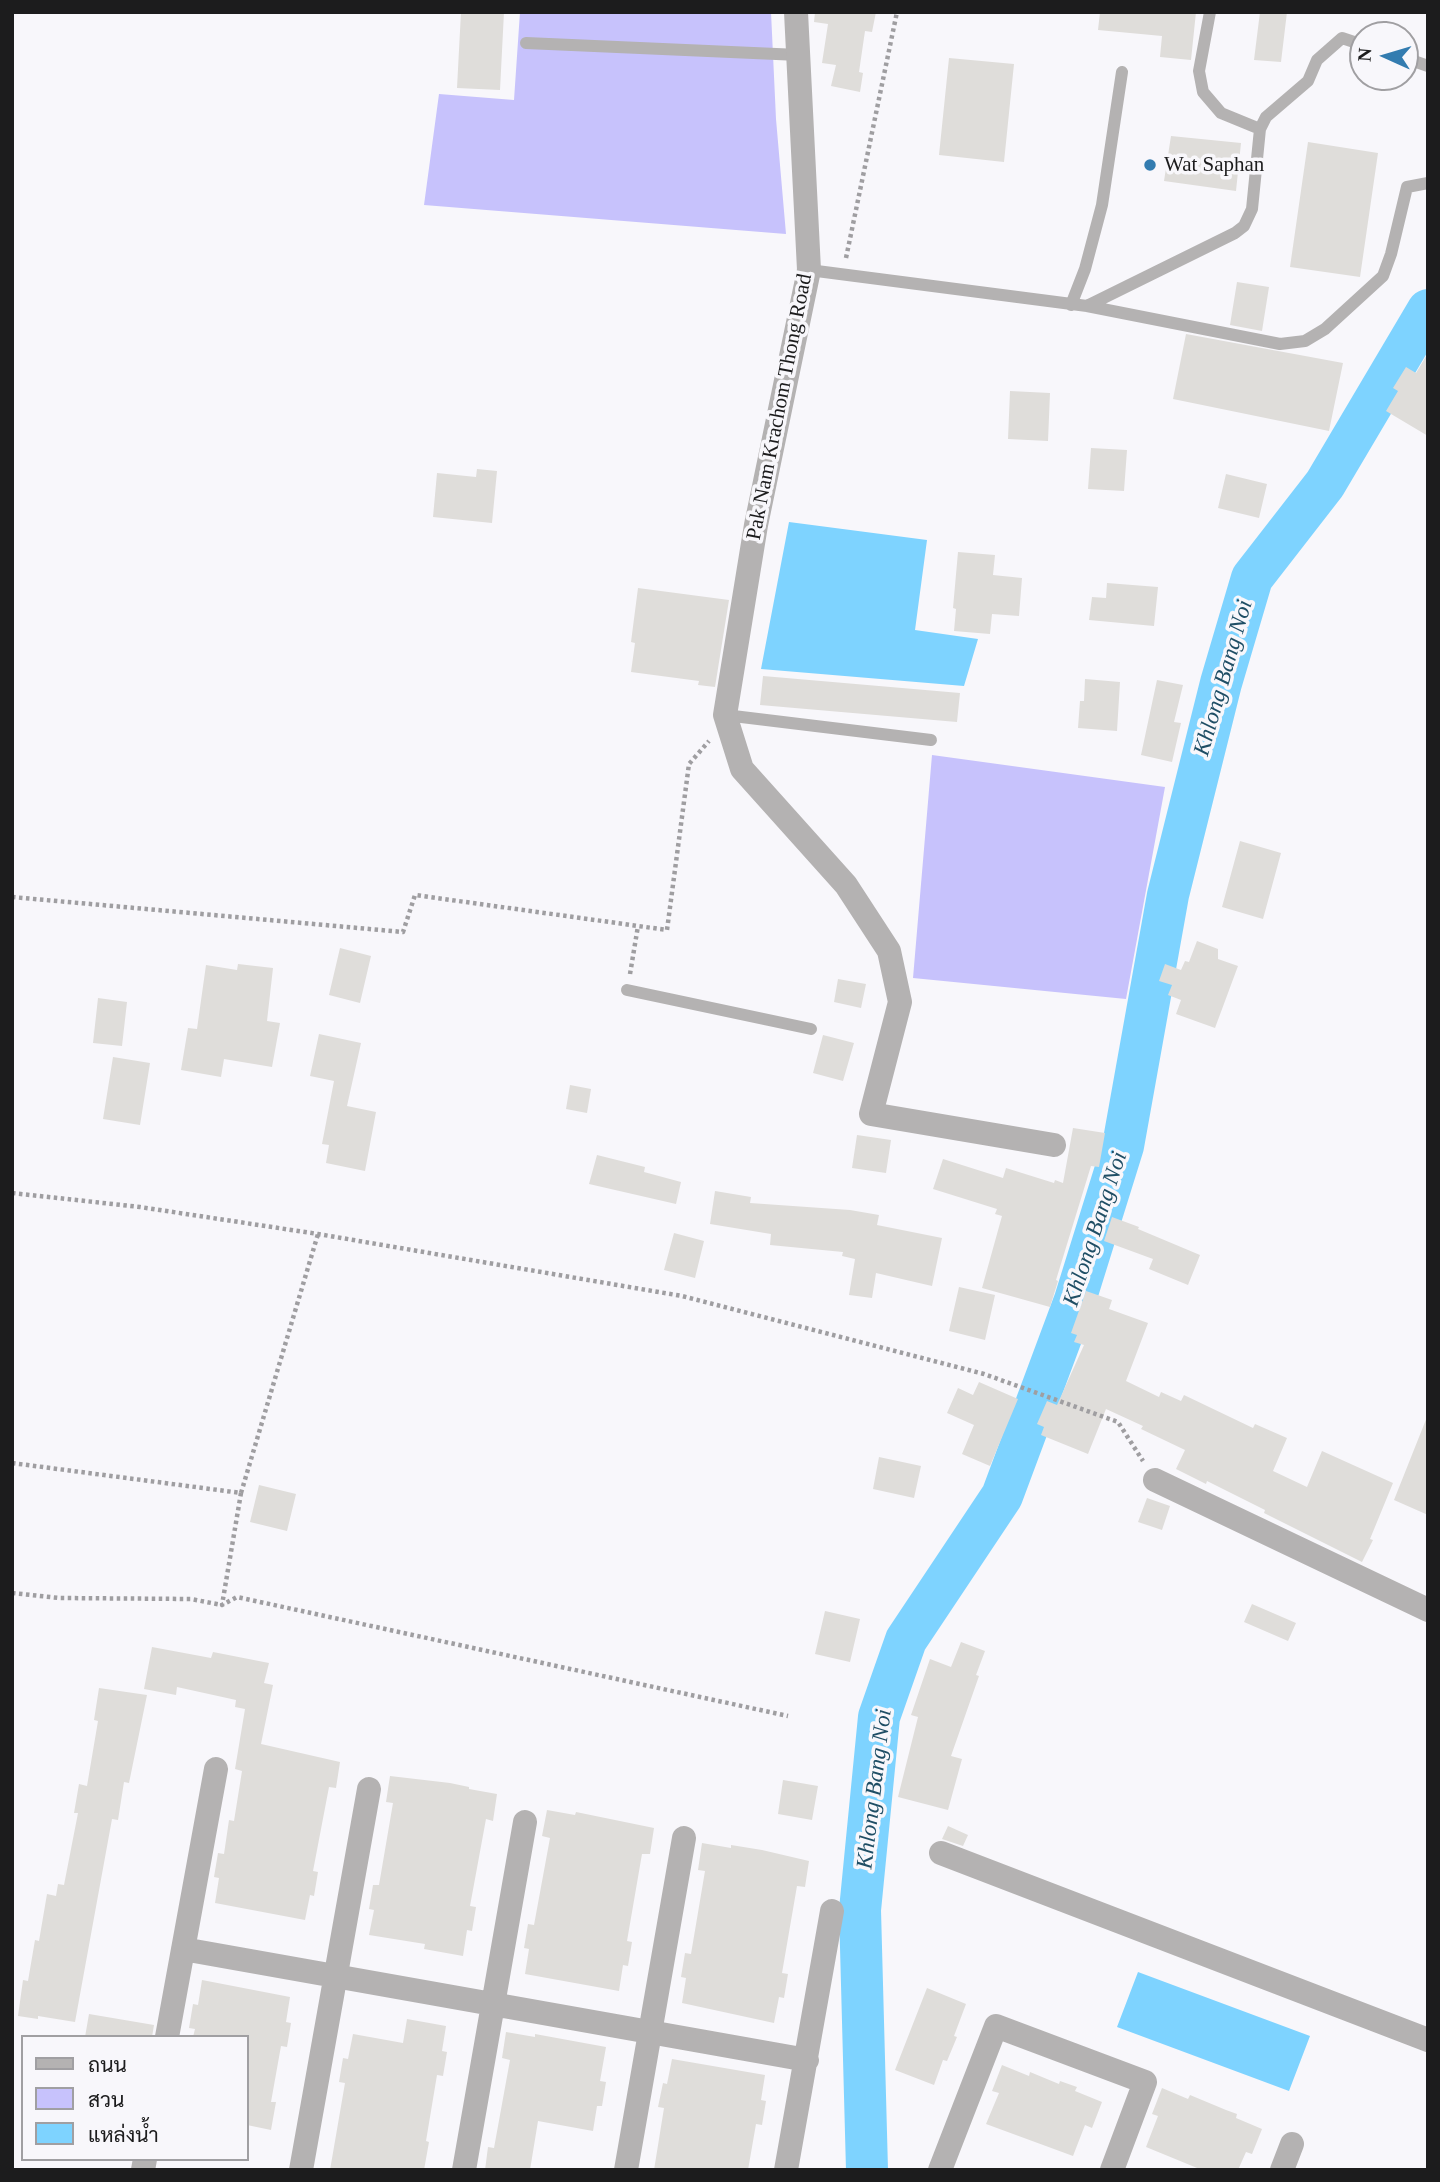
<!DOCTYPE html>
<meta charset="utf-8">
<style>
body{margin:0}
#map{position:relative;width:1440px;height:2182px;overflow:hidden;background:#f8f7fb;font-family:"Times New Roman",Sarabun,serif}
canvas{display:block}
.frame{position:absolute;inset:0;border:14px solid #1c1c1d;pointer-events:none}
.legend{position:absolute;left:21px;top:2035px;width:228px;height:126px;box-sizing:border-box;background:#f8f7fb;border:2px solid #a09fa2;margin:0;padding:9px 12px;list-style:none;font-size:21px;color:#1c1c1d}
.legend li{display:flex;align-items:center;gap:14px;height:35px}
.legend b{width:35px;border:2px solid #a09fa2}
.north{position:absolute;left:1349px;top:21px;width:70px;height:70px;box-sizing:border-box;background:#f8f7fb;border:2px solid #a09fa2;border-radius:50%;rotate:274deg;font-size:19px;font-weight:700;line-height:28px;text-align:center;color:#1c1c1d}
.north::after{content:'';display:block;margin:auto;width:24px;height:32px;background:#337cb0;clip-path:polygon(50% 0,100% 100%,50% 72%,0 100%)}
</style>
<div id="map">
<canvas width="1440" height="2182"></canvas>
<div class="frame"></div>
<ul class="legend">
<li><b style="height:9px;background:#b4b2b2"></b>ถนน</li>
<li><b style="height:19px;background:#c7c2fc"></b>สวน</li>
<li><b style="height:19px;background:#7ed3ff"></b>แหล่งน้ำ</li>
</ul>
<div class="north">N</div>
</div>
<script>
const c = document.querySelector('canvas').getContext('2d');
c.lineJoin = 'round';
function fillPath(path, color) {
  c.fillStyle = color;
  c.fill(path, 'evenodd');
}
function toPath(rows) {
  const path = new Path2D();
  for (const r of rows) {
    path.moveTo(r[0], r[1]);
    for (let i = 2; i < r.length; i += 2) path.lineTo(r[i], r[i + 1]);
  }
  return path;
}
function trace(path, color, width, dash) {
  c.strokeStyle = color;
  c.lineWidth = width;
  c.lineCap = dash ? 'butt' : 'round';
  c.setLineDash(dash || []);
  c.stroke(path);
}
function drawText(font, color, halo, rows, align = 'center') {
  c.font = font + ' "Times New Roman",serif';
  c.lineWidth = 7;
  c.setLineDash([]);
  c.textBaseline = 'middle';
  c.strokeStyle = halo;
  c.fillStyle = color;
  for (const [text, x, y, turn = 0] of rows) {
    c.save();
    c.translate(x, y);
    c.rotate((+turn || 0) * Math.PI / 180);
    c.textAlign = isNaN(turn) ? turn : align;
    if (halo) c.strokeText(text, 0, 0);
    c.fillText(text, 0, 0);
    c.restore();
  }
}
const green = toPath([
 [520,12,771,12,776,119,786,234,424,205,439,94,514,100],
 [932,755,1165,787,1126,999,913,978]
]);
const water = toPath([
 [789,522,927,540,915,630,978,639,964,686,761,669],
 [1138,1972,1310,2036,1289,2091,1117,2027]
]);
const river = toPath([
 [867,2170,860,1910,879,1717,906,1640,1002,1496,1075,1300,1123,1146,1168,895,1221,683,1252,578,1325,484,1428,310]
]);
const building = toPath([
 [461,12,504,12,500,90,457,88],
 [815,12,876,12,872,32,865,31,859,72,863,73,860,92,831,86,836,65,822,63,828,24,814,22],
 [1100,12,1196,12,1191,60,1160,57,1162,36,1098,30],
 [1260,12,1287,12,1281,62,1254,60],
 [949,58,1014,64,1004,162,939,155],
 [1171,136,1241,143,1236,191,1164,181],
 [1308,142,1378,153,1360,277,1290,267],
 [1237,282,1269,287,1262,331,1230,325],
 [1186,334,1343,363,1329,431,1173,399],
 [1428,353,1428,436,1386,411,1398,391,1393,388,1406,367,1416,373],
 [1010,391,1050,393,1048,441,1008,439],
 [1091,448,1127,450,1124,491,1088,489],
 [477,469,497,471,492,523,433,517,437,473,476,477],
 [1226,474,1267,484,1259,518,1218,508],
 [958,552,995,555,993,575,1022,578,1019,616,992,614,990,634,954,631,956,609,953,608],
 [1107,583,1158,587,1154,626,1089,620,1092,597,1106,598],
 [638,588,729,600,715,687,698,685,699,681,631,672,635,643,631,642],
 [763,676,960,693,957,722,760,705],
 [1085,679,1120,682,1117,731,1078,728,1080,701,1084,701],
 [1157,680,1183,685,1174,722,1181,723,1172,762,1141,755],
 [1240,841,1281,853,1263,919,1222,907],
 [1197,941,1218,949,1218,959,1238,966,1215,1028,1176,1014,1181,1000,1168,995,1172,985,1159,981,1165,964,1181,970,1185,961,1189,962],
 [340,948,371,956,360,1003,329,995],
 [238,964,273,968,267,1021,280,1023,272,1067,224,1059,221,1077,181,1070,188,1028,197,1029,206,965,237,970],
 [838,979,866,984,861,1008,834,1002],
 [98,998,127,1002,122,1046,93,1043],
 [319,1034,361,1043,347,1106,376,1112,365,1171,326,1163,329,1145,322,1144,334,1081,310,1076],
 [823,1035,854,1043,843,1081,813,1073],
 [113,1057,150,1063,140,1125,103,1119],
 [570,1085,591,1089,587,1113,566,1109],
 [1073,1128,1105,1133,1099,1167,1091,1166,1056,1280,1058,1281,1050,1307,982,1288,1002,1216,995,1214,997,1209,933,1189,943,1159,1003,1178,1006,1168,1054,1183,1055,1180,1063,1183],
 [857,1135,891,1140,886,1173,852,1168],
 [597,1155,645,1167,644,1172,681,1182,676,1204,589,1184],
 [715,1191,751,1197,750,1203,850,1210,879,1215,877,1225,942,1238,932,1286,876,1273,872,1298,849,1295,855,1259,842,1256,843,1252,770,1245,771,1234,710,1224],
 [1112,1217,1139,1227,1138,1229,1200,1255,1188,1285,1149,1269,1153,1259,1104,1241],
 [674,1233,704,1241,695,1278,664,1270],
 [959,1287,995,1295,985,1340,949,1331],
 [1086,1291,1112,1300,1109,1309,1148,1323,1126,1381,1159,1397,1161,1392,1181,1401,1184,1395,1253,1428,1255,1424,1287,1438,1273,1471,1307,1487,1322,1451,1393,1483,1370,1539,1373,1540,1362,1562,1264,1513,1265,1510,1207,1481,1206,1484,1176,1469,1185,1450,1141,1429,1143,1426,1106,1409,1088,1454,1041,1435,1044,1427,1037,1424,1047,1401,1057,1405,1084,1345,1074,1342,1077,1335,1071,1333],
 [979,1382,1018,1399,990,1466,962,1454,974,1425,947,1413,958,1388,973,1395],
 [1427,1417,1428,1418,1428,1515,1394,1500],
 [879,1457,921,1466,914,1498,873,1489],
 [259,1485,296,1494,287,1531,250,1522],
 [1147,1498,1170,1506,1162,1530,1138,1522],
 [1252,1604,1296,1623,1288,1641,1244,1622],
 [825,1611,860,1619,850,1662,815,1654],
 [961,1642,985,1651,976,1675,979,1676,951,1756,962,1759,948,1810,898,1797,918,1717,911,1715,930,1659,951,1667],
 [152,1647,211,1658,213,1652,269,1663,264,1683,273,1685,261,1744,340,1762,336,1788,329,1787,313,1871,318,1872,314,1896,310,1895,305,1920,215,1903,219,1878,214,1877,218,1853,224,1854,229,1820,234,1821,242,1771,235,1769,245,1709,235,1707,236,1700,177,1687,176,1695,144,1689],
 [99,1688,147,1695,129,1783,124,1782,118,1820,112,1819,75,2022,38,2016,38,2019,18,2016,23,1980,28,1981,35,1940,39,1941,47,1894,56,1896,58,1884,64,1885,78,1813,74,1813,79,1784,87,1786,98,1721,94,1720],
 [390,1776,450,1783,469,1787,469,1789,497,1794,493,1821,486,1819,470,1906,476,1907,472,1931,467,1930,463,1956,424,1949,425,1944,369,1935,374,1910,369,1909,373,1885,379,1885,393,1803,386,1802],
 [783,1780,818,1786,812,1820,778,1814],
 [547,1810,575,1815,576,1812,654,1828,650,1854,642,1854,627,1941,632,1942,628,1966,623,1965,619,1991,525,1974,529,1949,524,1948,528,1924,534,1925,550,1838,542,1836],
 [948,1826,968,1835,963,1846,942,1839],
 [702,1843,731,1848,731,1845,762,1850,809,1861,805,1887,797,1886,782,1973,788,1974,784,1998,779,1997,774,2023,682,2003,686,1978,681,1977,685,1953,691,1954,705,1871,698,1870],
 [202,1980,290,1997,286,2022,291,2023,287,2047,281,2046,271,2102,276,2102,271,2130,247,2125,247,2037,193,2037,195,2029,189,2028,193,2004,198,2005],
 [927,1988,966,2004,954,2036,957,2037,947,2061,943,2060,934,2085,895,2070],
 [89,2014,154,2025,152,2037,85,2037],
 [407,2019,446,2026,442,2051,447,2052,443,2076,437,2075,426,2141,429,2142,424,2170,330,2170,345,2083,339,2082,343,2058,348,2059,353,2034,403,2043],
 [506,2032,535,2037,535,2034,606,2047,600,2081,606,2082,602,2106,597,2106,593,2131,538,2121,530,2170,485,2170,488,2147,494,2148,510,2060,502,2058],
 [672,2059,765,2075,761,2100,766,2101,762,2125,756,2124,748,2170,654,2170,664,2108,658,2107,663,2083,667,2084],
 [1002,2065,1029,2076,1030,2072,1059,2084,1060,2081,1077,2087,1075,2091,1102,2102,1092,2128,1085,2125,1073,2156,986,2124,999,2093,992,2091],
 [1162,2088,1188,2099,1190,2095,1226,2110,1237,2114,1236,2118,1262,2129,1252,2154,1246,2152,1238,2170,1202,2170,1146,2147,1158,2116,1152,2114]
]);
const path = toPath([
 [846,258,897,12],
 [12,897,403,932,415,895,667,930,689,764,709,741],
 [630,974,638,926],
 [12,1193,140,1207,318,1234,682,1296,984,1374,1118,1422,1143,1461],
 [12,1463,241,1493,318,1234],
 [241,1493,222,1605,237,1597,788,1716],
 [12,1593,59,1598,191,1599,222,1605]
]);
const service = toPath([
 [526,43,799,55],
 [1405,58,1428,66],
 [1260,129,1266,117,1308,81,1317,60,1342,38,1363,45],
 [809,270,1087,306,1280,344,1305,341,1325,329,1383,276,1391,254,1407,187,1428,183],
 [1071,305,1085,269,1102,205,1122,72],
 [1087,306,1235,233,1244,226,1252,209,1260,129,1221,113,1203,92,1199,71,1210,12],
 [725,715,931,740],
 [627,990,811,1029]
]);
const minor = toPath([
 [796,12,809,270,756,525,725,715,742,769,846,885,889,951,900,1002,871,1114,1054,1145],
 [1155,1480,1428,1610],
 [941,1853,1428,2040],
 [183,1949,807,2060],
 [167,2037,216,1769],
 [143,2170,145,2159],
 [301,2170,369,1789],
 [464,2170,525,1822],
 [626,2170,684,1838],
 [786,2170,832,1911],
 [940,2170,996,2026,1145,2082,1112,2170],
 [1282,2170,1292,2144]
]);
const markers = [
 [1150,165,7,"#337cb0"]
];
const poiNames = [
 ["Wat Saphan",1164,165]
];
const streetNames = [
 ["Pak Nam Krachom Thong Road",780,407,-79]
];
const waterNames = [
 ["Khlong Bang Noi",1224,678,-74],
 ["Khlong Bang Noi",1096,1229,-72],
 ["Khlong Bang Noi",875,1789,-83]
];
fillPath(green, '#c7c2fc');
fillPath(water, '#7ed3ff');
trace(river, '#7ed3ff', 42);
fillPath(building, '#dfddda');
trace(path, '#9f9ea1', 4.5, [3.5, 3.5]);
trace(service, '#b4b2b2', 12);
trace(minor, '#b4b2b2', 24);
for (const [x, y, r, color] of markers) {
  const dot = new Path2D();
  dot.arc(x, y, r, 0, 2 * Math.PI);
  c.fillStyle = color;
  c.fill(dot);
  trace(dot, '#f8f7fb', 2.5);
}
drawText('21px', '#1c1c1d', '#f8f7fb', poiNames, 'left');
drawText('21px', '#1c1c1d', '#f8f7fb', streetNames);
drawText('italic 23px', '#1f4e65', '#f8f7fb', waterNames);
</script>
